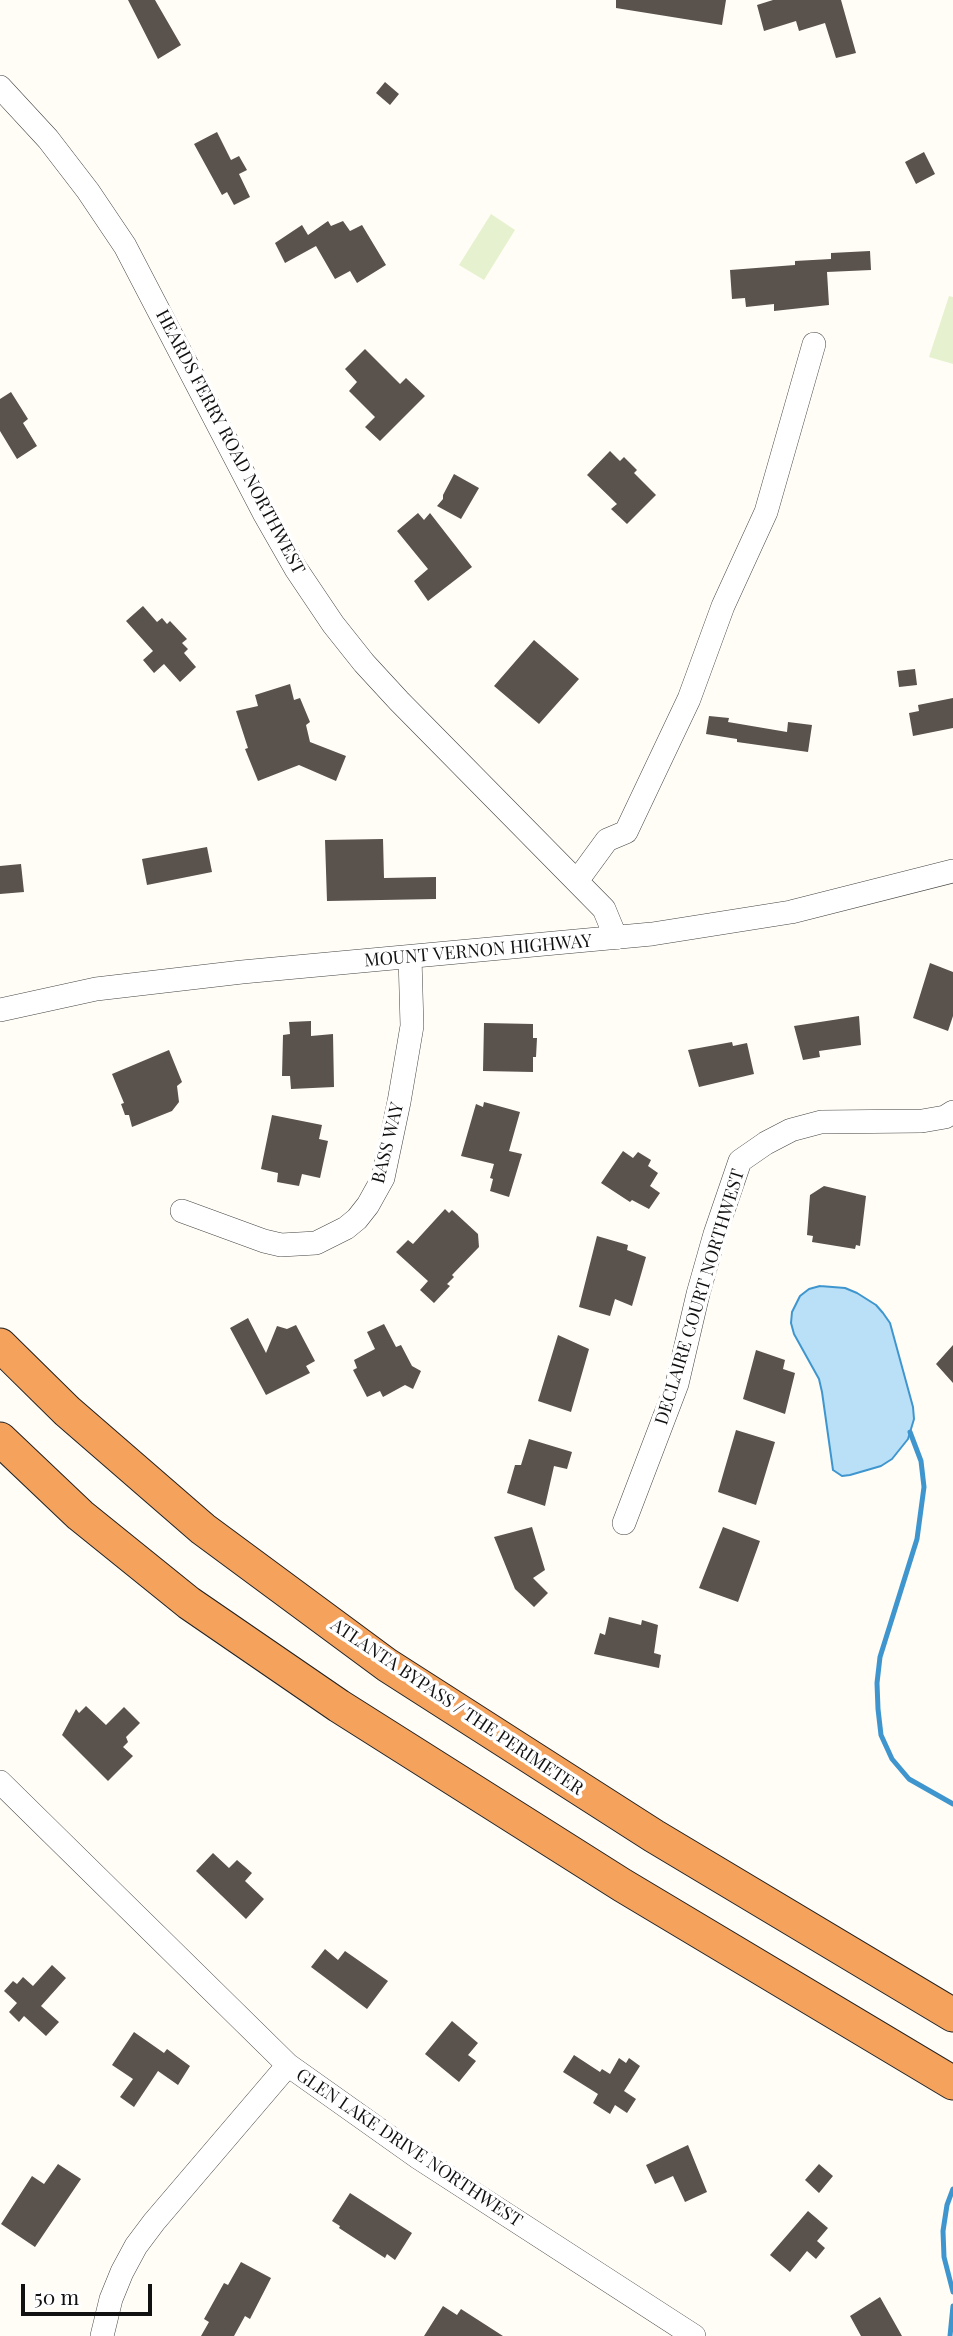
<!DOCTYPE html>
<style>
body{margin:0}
#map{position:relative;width:953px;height:2336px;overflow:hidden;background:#fffdf5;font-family:"Playfair Display",serif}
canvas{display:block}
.scale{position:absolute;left:21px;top:2284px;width:131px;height:32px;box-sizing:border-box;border:4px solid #111;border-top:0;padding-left:9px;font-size:21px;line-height:24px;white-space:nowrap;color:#111;-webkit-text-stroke:5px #fff;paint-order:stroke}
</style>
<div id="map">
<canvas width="953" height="2336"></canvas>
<div class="scale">50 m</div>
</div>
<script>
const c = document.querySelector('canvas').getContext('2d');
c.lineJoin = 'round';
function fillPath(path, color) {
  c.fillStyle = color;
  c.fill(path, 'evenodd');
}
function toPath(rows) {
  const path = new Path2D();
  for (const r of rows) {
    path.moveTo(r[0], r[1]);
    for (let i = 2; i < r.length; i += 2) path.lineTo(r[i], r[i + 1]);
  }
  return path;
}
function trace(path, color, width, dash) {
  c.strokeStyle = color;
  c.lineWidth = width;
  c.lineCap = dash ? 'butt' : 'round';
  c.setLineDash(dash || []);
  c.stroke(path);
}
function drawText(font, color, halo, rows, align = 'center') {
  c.font = font + ' "Playfair Display",serif';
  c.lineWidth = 7;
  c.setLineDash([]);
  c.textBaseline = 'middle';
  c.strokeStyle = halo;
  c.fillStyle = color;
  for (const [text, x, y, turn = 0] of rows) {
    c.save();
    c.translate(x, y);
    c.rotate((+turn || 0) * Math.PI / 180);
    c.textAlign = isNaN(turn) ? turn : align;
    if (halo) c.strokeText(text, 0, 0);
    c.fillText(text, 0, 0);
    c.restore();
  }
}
const pitch = toPath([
 [491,214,515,230,484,280,459,265],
 [949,296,953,297,953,364,929,357]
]);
const water = toPath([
 [820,1286,845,1288,857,1293,876,1305,883,1313,890,1323,913,1407,914,1419,908,1439,892,1459,881,1466,850,1475,842,1476,833,1470,822,1392,819,1379,794,1334,791,1323,792,1312,800,1296,809,1289,820,1286]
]);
const stream = toPath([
 [910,1432,921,1461,924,1487,917,1539,880,1657,877,1683,878,1709,881,1735,892,1759,909,1779,953,1804],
 [953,2189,947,2205,943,2231,944,2257,953,2292],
 [950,2336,953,2306]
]);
const building = toPath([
 [128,0,155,0,181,45,158,59],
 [616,0,726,0,722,25,616,8],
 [773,0,841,0,856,53,836,58,825,23,799,31,796,21,764,31,757,5],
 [385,82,399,94,390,105,376,93],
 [217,132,231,160,239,156,247,170,239,174,250,197,234,205,227,192,222,195,194,144],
 [924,152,935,174,916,184,905,162],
 [328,221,331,226,343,221,350,231,362,225,386,265,357,283,350,271,335,279,316,246,285,263,275,243,302,225,308,235],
 [870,251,871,270,827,272,829,305,774,311,774,304,746,307,745,298,732,299,730,270,795,265,795,261,831,259,831,253],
 [365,349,400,384,406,378,425,396,380,441,365,427,375,417,349,391,357,382,345,369],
 [11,392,28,419,23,423,37,446,17,459,0,431,0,399],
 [610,451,620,461,624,457,637,470,634,473,656,495,627,524,611,509,617,504,587,475],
 [454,474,479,488,461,519,437,506,443,499,443,495],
 [418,513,424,520,430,513,472,567,428,601,414,581,428,569,397,531],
 [143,606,157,622,162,618,167,624,170,621,187,639,182,643,188,649,184,653,196,667,180,682,164,664,154,673,143,660,153,651,126,621],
 [534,640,579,679,539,724,494,686],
 [915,669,917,685,899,687,897,671],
 [290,684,294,700,300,698,310,722,306,725,310,742,346,756,336,781,299,765,258,781,245,749,248,748,236,711,258,706,255,695],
 [953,698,953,728,913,736,909,713,919,711,918,705],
 [709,716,729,718,728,722,787,732,788,722,812,725,808,752,737,742,737,739,706,734],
 [383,839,384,878,436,877,436,899,327,901,325,840],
 [207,847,212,872,147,885,142,859],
 [21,864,24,892,0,894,0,866],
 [930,963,953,972,953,1016,948,1031,913,1018],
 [859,1016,861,1045,819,1051,820,1057,803,1060,794,1026],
 [311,1021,311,1036,333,1034,334,1087,291,1089,290,1076,282,1076,283,1035,290,1034,289,1022],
 [484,1023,533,1024,533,1038,537,1038,536,1057,533,1057,533,1072,483,1071],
 [732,1042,733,1046,747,1043,754,1074,699,1087,688,1050],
 [169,1050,182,1082,177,1086,179,1102,172,1111,132,1127,129,1115,125,1115,121,1104,124,1103,112,1074],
 [484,1102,520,1112,509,1151,522,1154,509,1197,490,1191,493,1179,490,1178,494,1164,461,1156,476,1104,483,1107],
 [272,1115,322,1125,319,1139,328,1141,320,1178,302,1174,299,1186,277,1182,278,1173,261,1169],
 [623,1151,633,1158,638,1152,651,1160,648,1166,658,1173,650,1186,660,1193,649,1209,632,1200,630,1202,601,1183],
 [824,1186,866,1196,860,1246,856,1245,855,1249,812,1242,813,1236,807,1235,810,1195],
 [445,1209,449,1213,452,1210,478,1234,479,1247,452,1275,454,1277,447,1284,450,1286,434,1303,420,1290,428,1281,396,1252,408,1240,413,1244],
 [597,1236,628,1245,627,1250,646,1257,632,1306,615,1299,610,1316,579,1307],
 [248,1318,266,1353,277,1326,287,1329,296,1325,315,1361,306,1366,310,1373,266,1395,230,1328],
 [384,1324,396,1347,401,1345,412,1366,421,1371,413,1389,405,1385,383,1397,380,1391,367,1397,353,1370,357,1368,354,1360,375,1349,367,1332],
 [558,1335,589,1349,571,1412,538,1401],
 [953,1345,953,1383,936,1364],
 [756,1350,785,1360,783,1369,795,1373,785,1414,743,1399],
 [736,1430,775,1442,756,1505,718,1492],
 [529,1439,572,1452,567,1469,554,1466,545,1506,507,1493,515,1465,521,1465],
 [532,1527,545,1570,533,1578,548,1593,534,1607,515,1589,494,1537],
 [723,1527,760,1541,738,1602,699,1588],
 [609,1617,641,1625,642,1620,658,1625,654,1653,661,1655,659,1668,594,1654,600,1633,605,1635],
 [86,1706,106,1725,124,1707,140,1723,126,1737,128,1742,123,1747,133,1756,108,1781,62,1735,76,1709,79,1713],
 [213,1853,229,1868,237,1860,252,1873,245,1881,264,1899,246,1919,196,1871],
 [325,1949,338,1960,345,1951,388,1981,367,2009,311,1967],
 [52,1965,66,1978,41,2006,59,2022,46,2036,24,2016,19,2022,9,2012,17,2003,4,1991,13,1981,17,1984,23,1977,33,1986],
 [452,2021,478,2043,468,2055,476,2061,459,2082,425,2054],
 [134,2032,164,2053,167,2049,190,2066,178,2085,158,2071,134,2107,120,2097,133,2079,112,2065],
 [574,2055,600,2072,602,2069,610,2074,619,2058,626,2063,629,2058,640,2066,624,2091,636,2099,627,2113,615,2105,610,2114,593,2103,598,2094,563,2072],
 [688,2145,707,2192,685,2202,673,2176,655,2184,646,2165],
 [58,2164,81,2179,35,2247,1,2224,32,2176,44,2184],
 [819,2164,833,2176,819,2193,805,2180],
 [350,2193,412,2233,395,2260,387,2254,385,2258,339,2228,340,2226,332,2221],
 [808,2211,828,2228,817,2241,825,2248,816,2259,807,2251,790,2272,770,2255],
 [241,2262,271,2278,250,2319,245,2316,234,2336,201,2336,209,2322,204,2319,224,2283,228,2285],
 [880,2297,902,2336,861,2336,850,2316],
 [443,2306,457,2315,461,2309,503,2336,424,2336]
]);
const minor = toPath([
 [0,87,48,139,88,191,125,246,264,513,296,569,333,624,364,663,399,701,604,909,616,938],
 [577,881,607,840,626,832,689,699,723,606,766,512,814,344],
 [0,1010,96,989,242,972,652,934,791,912,953,871],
 [182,1211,264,1241,281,1245,316,1243,346,1228,357,1219,368,1205,383,1178,399,1102,412,1026,410,957],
 [624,1523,677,1384,698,1294,715,1234,740,1161,766,1143,791,1130,821,1122,922,1121,945,1117,953,1112],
 [0,1782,288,2065,419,2158,694,2336],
 [102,2336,111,2299,122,2272,136,2246,154,2222,288,2065]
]);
const highway = toPath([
 [0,1345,67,1411,203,1529,387,1665,654,1836,953,2015],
 [0,1439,80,1515,189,1603,339,1706,622,1885,953,2083]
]);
const streetNames = [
 ["HEARDS FERRY ROAD NORTHWEST",230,442,62],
 ["MOUNT VERNON HIGHWAY",478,951,-5],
 ["BASS WAY",388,1143,-76],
 ["DECLAIRE COURT NORTHWEST",700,1297,-73],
 ["ATLANTA BYPASS / THE PERIMETER",457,1707,34],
 ["GLEN LAKE DRIVE NORTHWEST",409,2148,34]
];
fillPath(pitch, '#e6f2cf');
fillPath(water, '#b9e0f7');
trace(water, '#3f96cf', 2);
trace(stream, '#3f96cf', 5);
fillPath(building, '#5a524d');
trace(minor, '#444', 24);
trace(highway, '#222', 35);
trace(minor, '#fff', 23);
trace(highway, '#f5a25d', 33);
drawText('18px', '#111', '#fff', streetNames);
</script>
